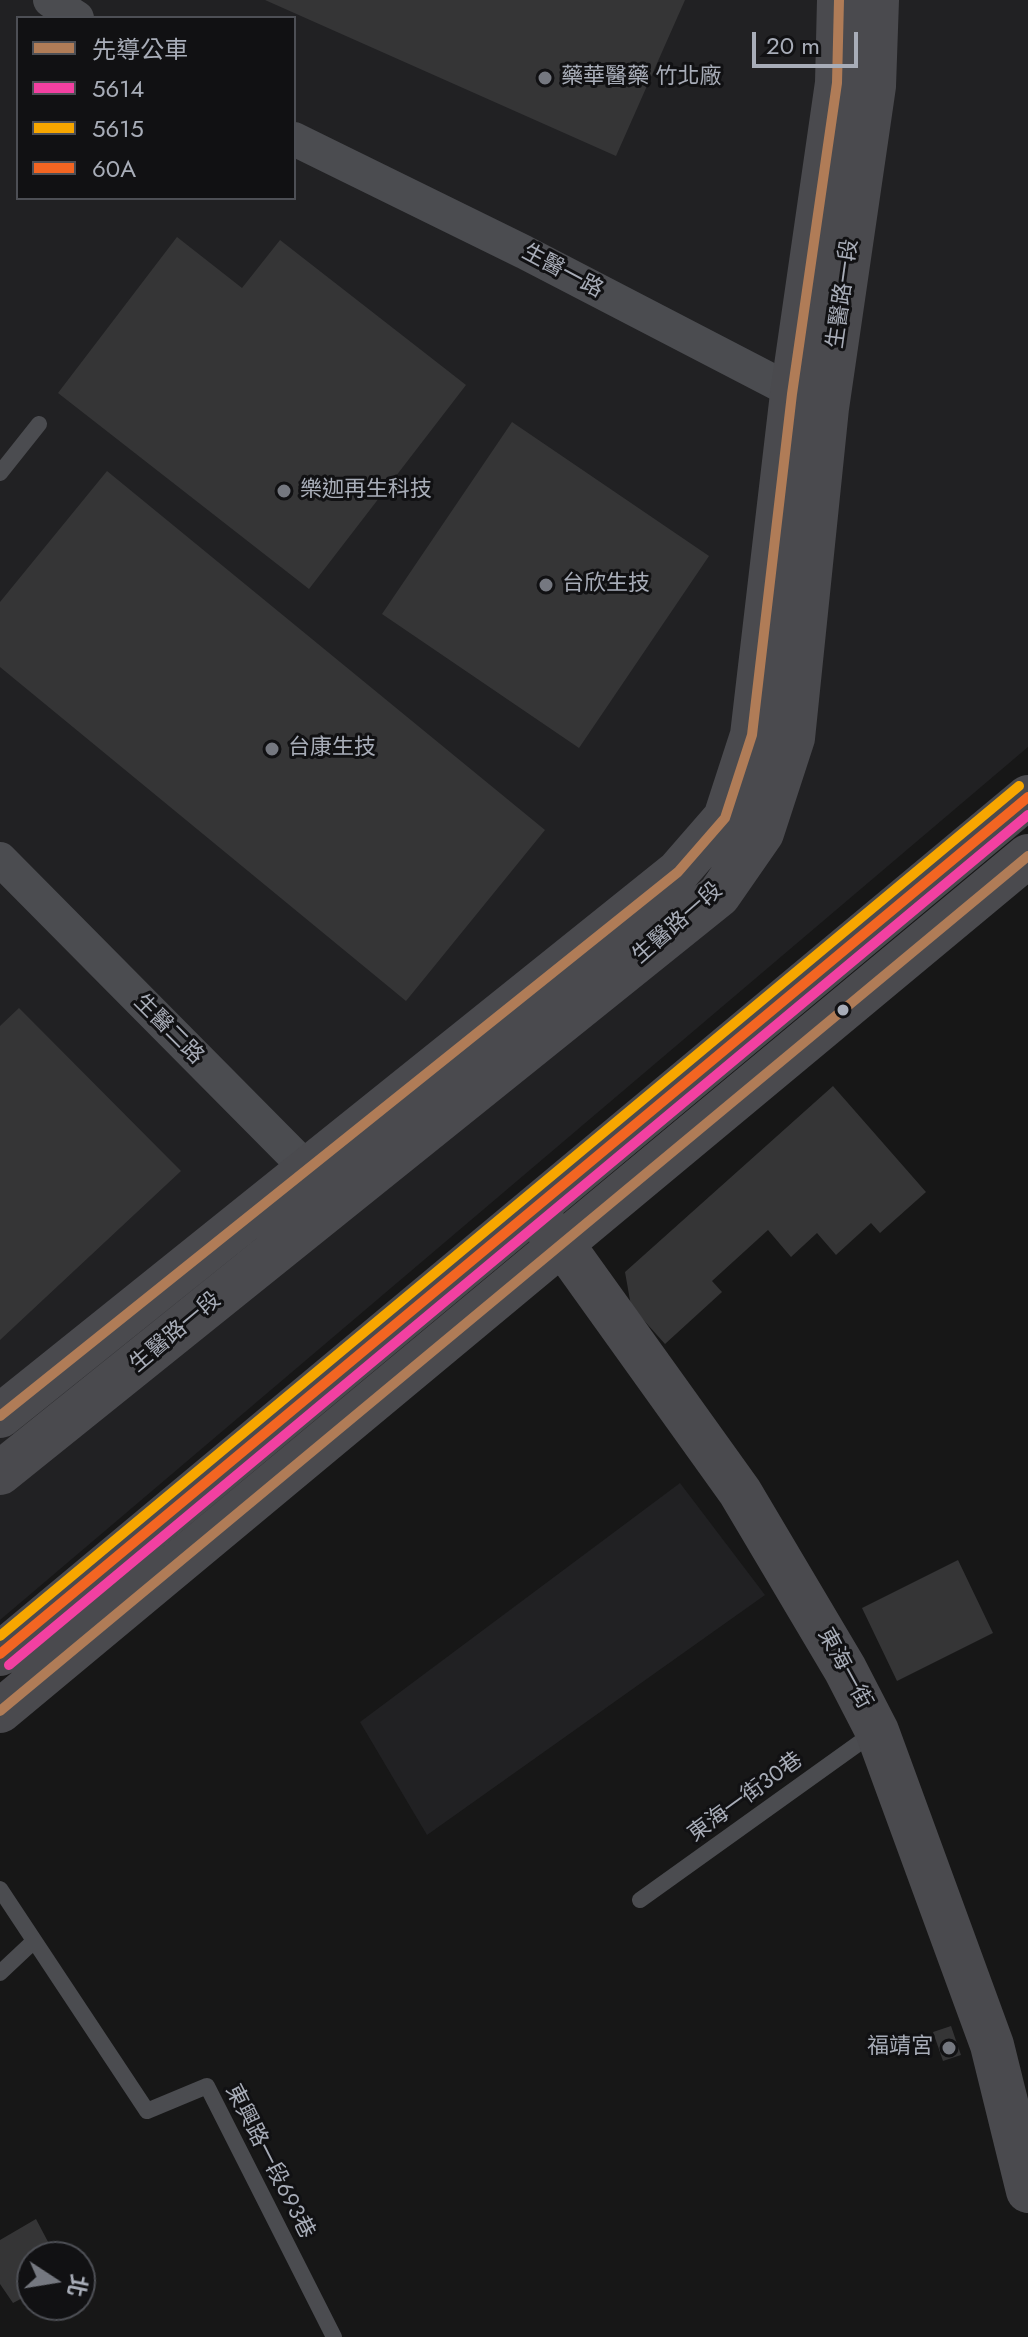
<!DOCTYPE html>
<html>
<head>
<meta charset="utf-8">
<style>
	body { margin:0 }
	#map { position:relative; width:1028px; height:2337px; overflow:hidden; background:#171717; font-family:Jost,"Noto Sans TC",sans-serif }
	canvas { display:block }
	.legend { position:absolute; left:16px; top:16px; width:280px; height:184px; box-sizing:border-box; background:#111113; border:2px solid #4d4f55; margin:0; padding:10px 14px; list-style:none; font-size:24px; color:#a8adb8 }
	.legend li { display:flex; align-items:center; gap:16px; height:40px }
	.legend b { width:40px; border:2px solid #4d4f55 }
	.north { position:absolute; left:16px; top:2241px; width:80px; height:80px; box-sizing:border-box; background:#111113; border:2px solid #4d4f55; border-radius:50%; rotate:102deg; font-size:22px; font-weight:700; line-height:32px; text-align:center; color:#a8adb8 }
	.north::after { content:''; display:block; margin:auto; width:28px; height:36px; background:#757880; clip-path:polygon(50% 0,100% 100%,50% 72%,0 100%) }
	.scale { position:absolute; left:752px; top:32px; width:106px; height:36px; box-sizing:border-box; border:4px solid #a8adb8; border-top:0; padding-left:10px; font-size:24px; line-height:28px; white-space:nowrap; color:#a8adb8; -webkit-text-stroke:6px #111113; paint-order:stroke }
</style>
</head>
<body>
<div id="map">
<canvas width="1028" height="2337"></canvas>
<ul class="legend">
<li><b style="height:10px;background:#b07c57"></b>先導公車</li>
<li><b style="height:10px;background:#f240a1"></b>5614</li>
<li><b style="height:10px;background:#f7a600"></b>5615</li>
<li><b style="height:10px;background:#f26522"></b>60A</li>
</ul>
<div class="north">北</div>
<div class="scale">20 m</div>
</div>
<script>
const context = document.querySelector('canvas').getContext('2d');
context.lineJoin = 'round';
function fill(path, color) {
  context.fillStyle = color;
  context.fill(path, 'evenodd');
}
function shape(rows) {
  const path = new Path2D();
  for (const r of rows) {
    path.moveTo(r[0], r[1]);
    for (let i = 2; i < r.length; i += 2) path.lineTo(r[i], r[i + 1]);
  }
  return path;
}
function stroke(path, color, width, dash) {
  context.strokeStyle = color;
  context.lineWidth = width;
  context.lineCap = dash ? 'butt' : 'round';
  context.setLineDash(dash || []);
  context.stroke(path);
}
function label(font, color, halo, rows, align = 'center') {
  context.font = font + ' Jost,"Noto Sans TC",sans-serif';
  context.lineWidth = 6;
  context.setLineDash([]);
  context.textBaseline = 'middle';
  context.strokeStyle = halo;
  context.fillStyle = color;
  for (const [text, x, y, turn = 0] of rows) {
    context.save();
    context.translate(x, y);
    context.rotate((+turn || 0) * Math.PI / 180);
    context.textAlign = isNaN(turn) ? turn : align;
    if (halo) context.strokeText(text, 0, 0);
    context.fillText(text, 0, 0);
    context.restore();
  }
}
const built = shape([
	[0,0,1028,0,1028,747,0,1620],
	[18,18,294,18,294,198,18,198],
	[680,1483,765,1595,427,1835,360,1722]
]);
const building = shape([
	[265,0,685,0,616,156],
	[177,237,242,288,280,240,466,385,309,589,58,393],
	[512,422,709,556,579,748,382,614],
	[107,471,545,830,406,1001,0,667,0,602],
	[19,1008,181,1171,0,1340,0,1026],
	[833,1086,926,1192,880,1233,871,1223,836,1255,817,1233,791,1257,768,1230,712,1281,722,1292,665,1344,631,1306,625,1272],
	[958,1560,993,1633,897,1681,862,1608],
	[951,2026,961,2055,943,2061,933,2032],
	[36,2219,56,2257,32,2257,32,2293,13,2303,0,2284,0,2240]
]);
const lane = shape([
	[0,473,39,424],
	[0,1889,147,2111,207,2086,334,2337],
	[640,1900,876,1731],
	[0,1973,34,1941]
]);
const street = shape([
	[50,0,77,18],
	[294,139,524,252,811,401],
	[0,859,323,1185]
]);
const secondary = shape([
	[544,1225,563,1245,740,1492,845,1669,877,1731,992,2045,1028,2191],
	[0,1416,678,872,725,818,752,735,792,394,837,83,839,0],
	[0,1473,719,895,762,833,793,738,827,408,874,86,877,0],
	[0,1654,1028,797],
	[0,1711,1028,856]
]);
const bus1 = shape([
	[0,1416,678,872,725,818,752,735,792,394,837,83,839,0],
	[0,1711,1028,856]
]);
const bus2 = shape([
	[9,1665,1028,815]
]);
const bus3 = shape([
	[0,1636,1019,786]
]);
const bus4 = shape([
	[0,1654,1028,797]
]);
const markers = [
	[545,78,8,"#757880"],
	[284,491,8,"#757880"],
	[546,585,8,"#757880"],
	[272,749,8,"#757880"],
	[843,1010,7,"#a8adb8"],
	[949,2048,8,"#757880"]
];
const poiNames = [
	["藥華醫藥 竹北廠",561,78],
	["樂迦再生科技",300,491],
	["台欣生技",562,585],
	["台康生技",288,749],
	["福靖宮",933,2048,"right"]
];
const streetNames = [
	["生醫一路",562,272,28],
	["生醫路一段",844,294,-82],
	["生醫路一段",678,924,-41],
	["生醫二路",168,1030,45],
	["生醫路一段",176,1333,-40],
	["東海一街",844,1669,61],
	["東海一街30巷",746,1798,-36],
	["東興路一段693巷",269,2162,63]
];
fill(built, '#212123');
fill(building, '#353536');
stroke(lane, '#4b4c50', 16);
stroke(street, '#4b4c50', 34);
stroke(secondary, '#4a4a4e', 44);
stroke(bus1, '#b07c57', 10);
stroke(bus2, '#f240a1', 10);
stroke(bus3, '#f7a600', 10);
stroke(bus4, '#f26522', 10);
for (const [x, y, r, color] of markers) {
  const dot = new Path2D();
  dot.arc(x, y, r, 0, 2 * Math.PI);
  context.fillStyle = color;
  context.fill(dot);
  stroke(dot, '#111113', 3);
}
label('22px', '#a8adb8', '#111113', poiNames, 'left');
label('22px', '#a8adb8', '#111113', streetNames);
</script>
</body>
</html>
